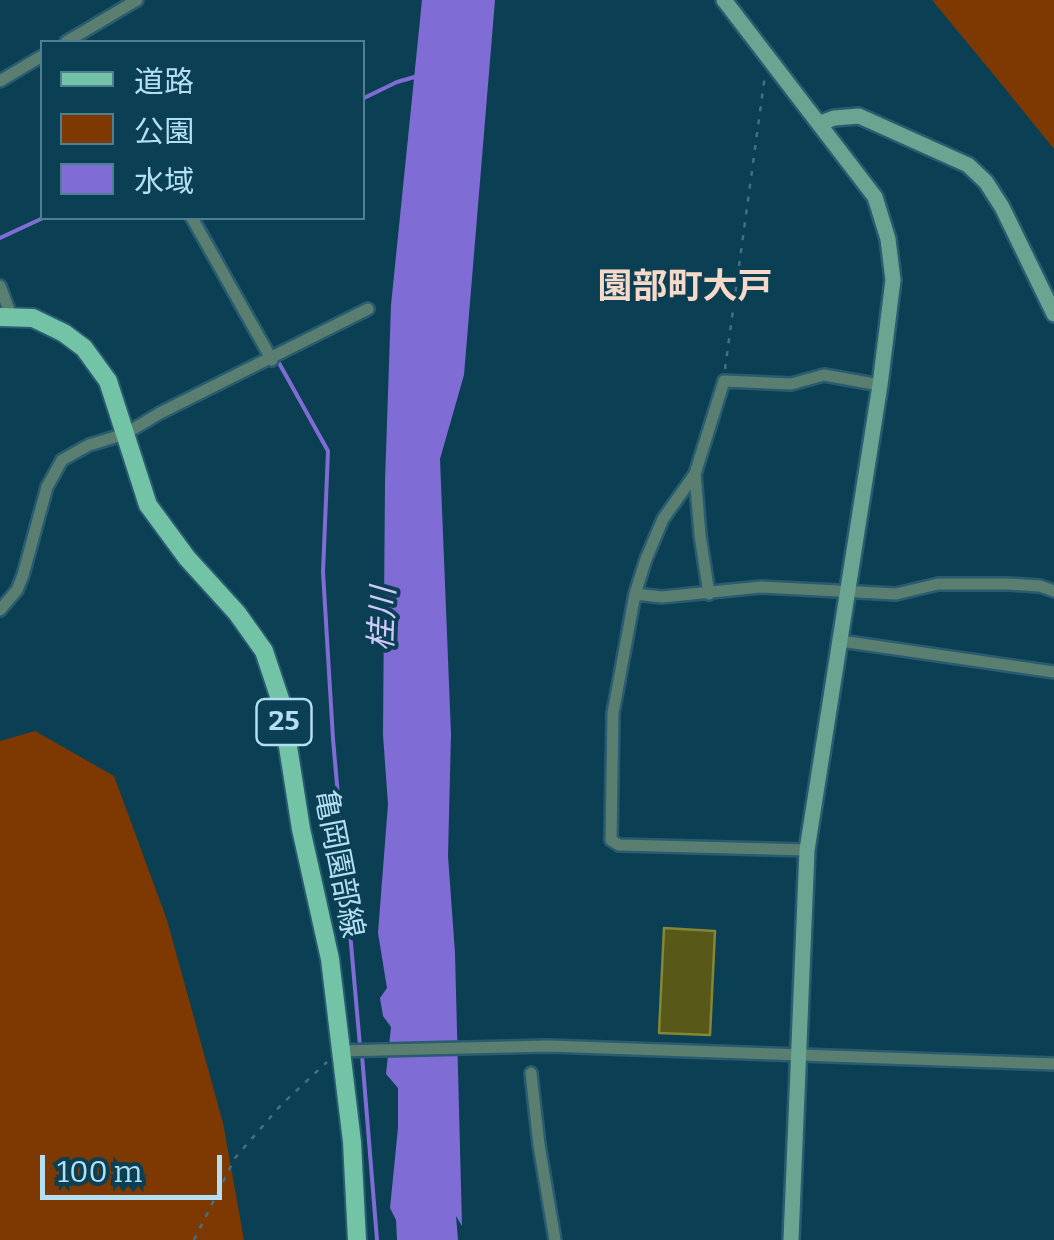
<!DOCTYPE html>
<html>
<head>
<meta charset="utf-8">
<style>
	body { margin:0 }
	#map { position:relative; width:1054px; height:1240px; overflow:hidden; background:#0b3f53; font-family:Bitter,"Noto Sans JP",serif }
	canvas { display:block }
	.legend { position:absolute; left:40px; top:40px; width:325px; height:180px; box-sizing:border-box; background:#0b3f53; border:2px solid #4f7f93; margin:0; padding:12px 18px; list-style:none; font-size:30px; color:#b4def2 }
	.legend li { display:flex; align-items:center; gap:20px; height:50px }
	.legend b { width:50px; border:2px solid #4f7f93 }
	.scale { position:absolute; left:40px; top:1155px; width:182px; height:45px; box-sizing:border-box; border:5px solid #b4def2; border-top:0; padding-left:12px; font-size:30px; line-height:35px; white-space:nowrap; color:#b4def2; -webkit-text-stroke:8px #0b3f53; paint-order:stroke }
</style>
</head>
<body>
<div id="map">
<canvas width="1054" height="1240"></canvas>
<ul class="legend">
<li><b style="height:12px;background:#73c3a7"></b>道路</li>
<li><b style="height:28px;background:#7e3903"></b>公園</li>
<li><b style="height:28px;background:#806cd5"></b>水域</li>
</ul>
<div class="scale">100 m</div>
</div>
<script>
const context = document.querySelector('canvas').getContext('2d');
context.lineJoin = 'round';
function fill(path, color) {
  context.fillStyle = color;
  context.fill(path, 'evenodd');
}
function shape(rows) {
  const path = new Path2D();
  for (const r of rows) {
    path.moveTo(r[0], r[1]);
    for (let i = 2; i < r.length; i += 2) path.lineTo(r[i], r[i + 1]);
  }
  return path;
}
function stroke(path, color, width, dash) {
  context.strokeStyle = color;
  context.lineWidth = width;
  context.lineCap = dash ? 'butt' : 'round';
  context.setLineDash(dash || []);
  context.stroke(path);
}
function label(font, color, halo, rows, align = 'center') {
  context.font = font + ' Bitter,"Noto Sans JP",serif';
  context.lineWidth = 8;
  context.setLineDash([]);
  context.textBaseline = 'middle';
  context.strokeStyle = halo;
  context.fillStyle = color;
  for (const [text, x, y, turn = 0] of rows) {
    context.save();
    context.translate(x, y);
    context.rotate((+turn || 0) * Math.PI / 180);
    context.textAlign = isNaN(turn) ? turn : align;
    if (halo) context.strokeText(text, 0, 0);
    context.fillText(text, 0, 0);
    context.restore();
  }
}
const green = shape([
	[932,0,1054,0,1054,149,1003,86],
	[35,731,114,776,167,920,223,1123,244,1240,0,1240,0,741]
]);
const water = shape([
	[422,0,495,0,464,375,440,459,451,734,448,856,455,953,462,1226,456,1216,458,1240,397,1240,396,1220,390,1208,398,1128,398,1088,386,1074,391,1027,383,1016,380,998,387,988,378,933,388,804,383,735,385,481,391,305]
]);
const stream = shape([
	[362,99,397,82,418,76],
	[199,218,224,263],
	[0,238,43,218],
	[279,363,328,451,323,572,333,739,360,1046],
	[362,1055,377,1240]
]);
const building = shape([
	[664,928,715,931,710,1035,659,1033,664,928]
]);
const path = shape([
	[725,369,765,75],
	[194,1240,235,1158,281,1105,327,1062]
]);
const street = shape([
	[66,42,137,0],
	[0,81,42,56],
	[192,218,272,360],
	[0,286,11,315],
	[695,474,700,535,709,594],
	[635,594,662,597,761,587,896,594,938,584,1008,584,1040,586,1054,591],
	[0,610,17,590,23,575,47,487,62,460,89,445,125,434,160,413,368,309],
	[841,641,1054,672],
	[807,850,619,845,611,840,613,713,635,594,646,559,663,519,695,474,724,381,791,384,824,375,880,385],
	[339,1051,549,1046,1054,1064],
	[531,1073,539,1145,555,1240]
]);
const secondary = shape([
	[724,0,875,197,888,239,893,280,880,385,807,850,791,1240],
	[821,123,834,118,859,116,968,165,986,182,1002,207,1054,314]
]);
const primary = shape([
	[0,317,33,318,64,333,84,348,108,381,148,505,187,558,237,613,264,651,281,702,301,829,330,959,352,1142,357,1240]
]);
const shields = [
	[284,722,55]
];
const shieldNames = [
	["25",284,722]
];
const streetNames = [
	["亀岡園部線",338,864,79]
];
const waterNames = [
	["桂川",384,619,-88]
];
const quarterNames = [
	["園部町大戸",685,288]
];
fill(green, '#7e3903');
fill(water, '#806cd5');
stroke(stream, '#806cd5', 4);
fill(building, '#585819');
stroke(building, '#868735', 2.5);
stroke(street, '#295c70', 16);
stroke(secondary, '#295c70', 20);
stroke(primary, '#295c70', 22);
stroke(path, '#407185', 2.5, [5, 8]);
stroke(street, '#5a7f71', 11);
stroke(secondary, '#69a590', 15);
stroke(primary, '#73c3a7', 18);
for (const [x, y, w] of shields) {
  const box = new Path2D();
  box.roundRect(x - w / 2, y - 23, w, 46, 8);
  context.fillStyle = '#0b3f53';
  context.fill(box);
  stroke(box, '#b4def2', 2.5);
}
label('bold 28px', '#b4def2', null, shieldNames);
label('30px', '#b4def2', '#0b3f53', streetNames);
label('italic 32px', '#cec8fd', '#0b3f53', waterNames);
label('bold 35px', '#f7d9c9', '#0b3f53', quarterNames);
</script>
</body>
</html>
